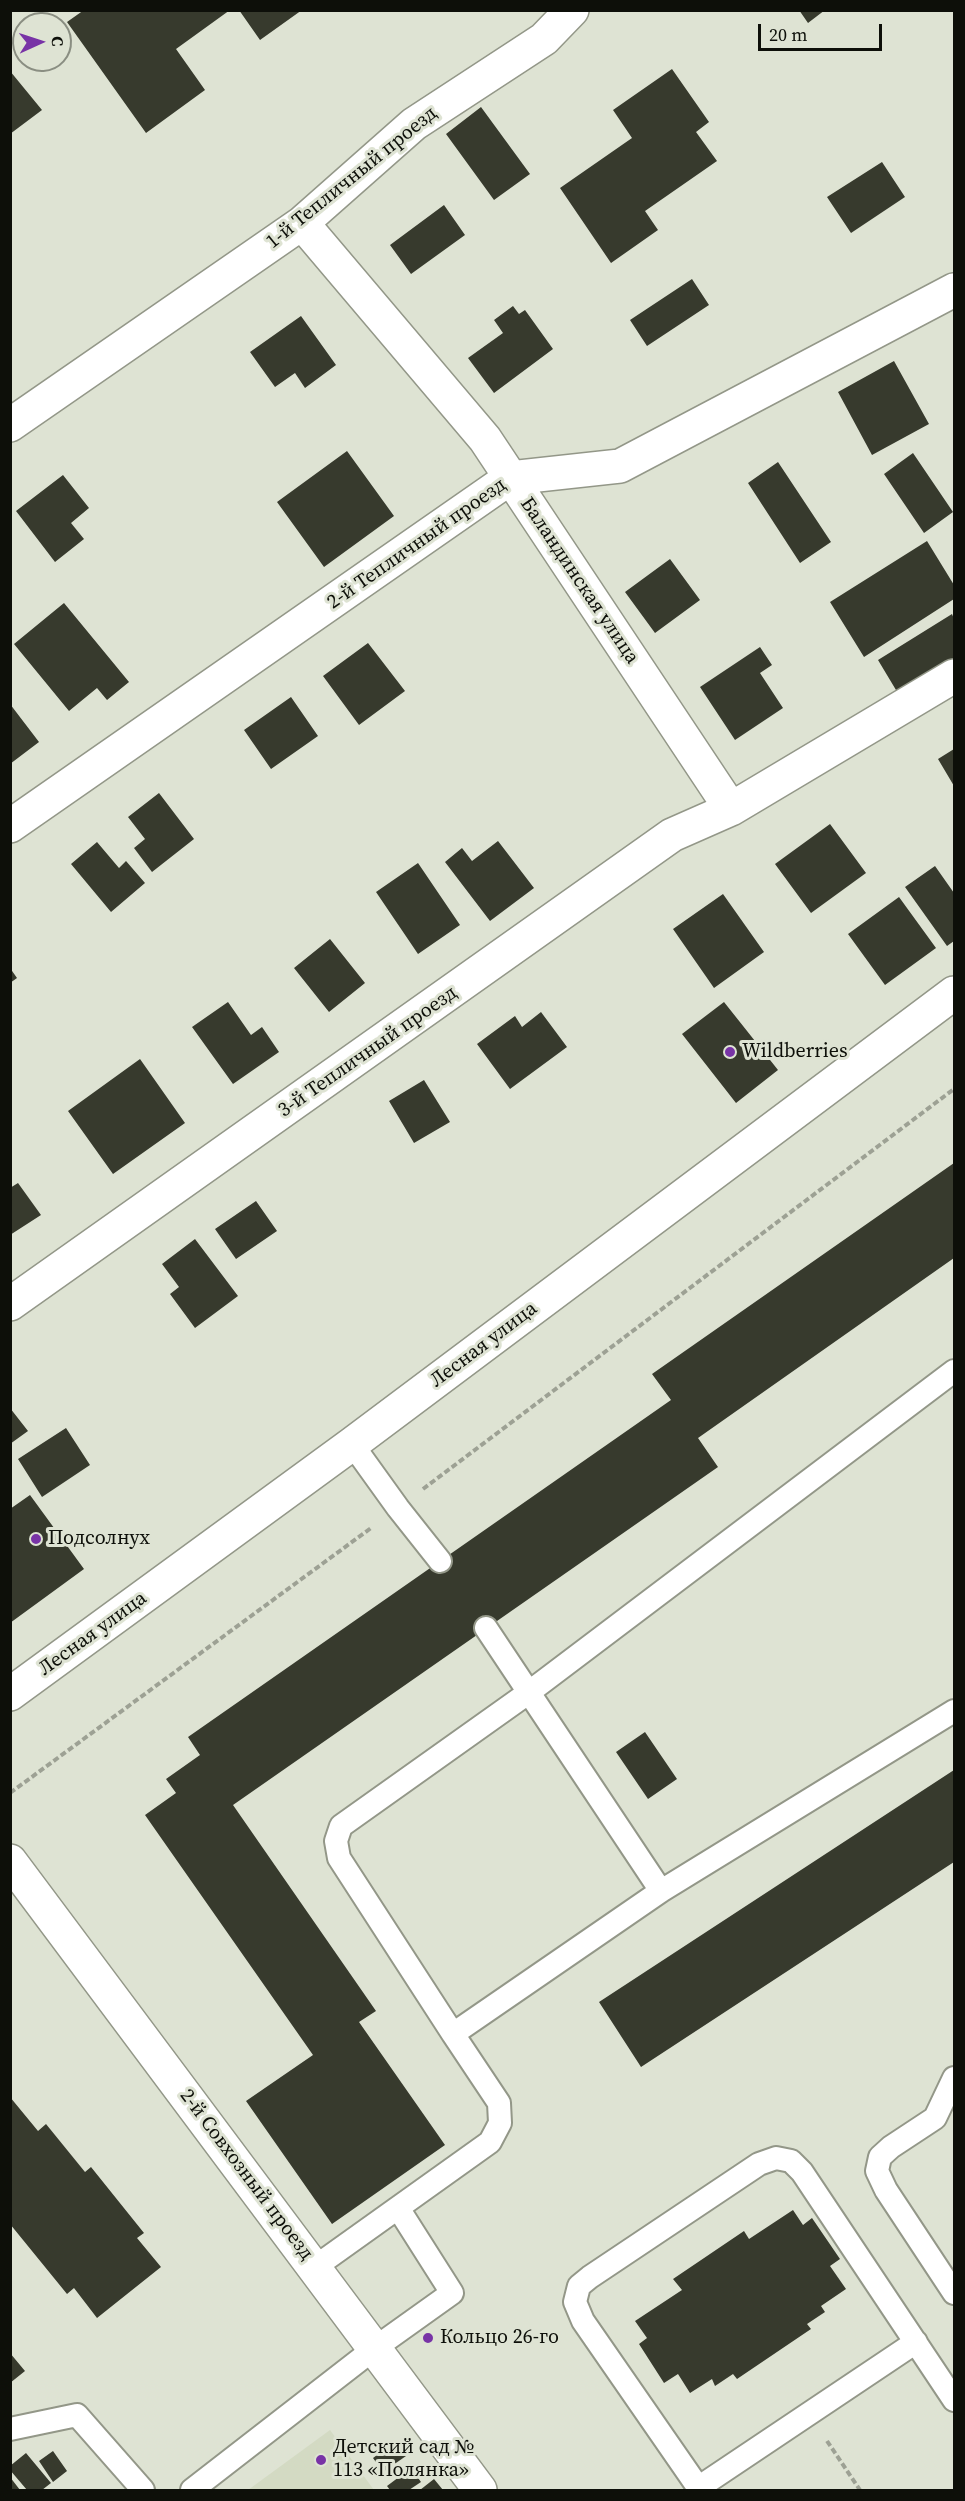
<!DOCTYPE html>
<html>
<head>
<meta charset="utf-8">
<style>
	body { margin:0 }
	#map { position:relative; width:965px; height:2501px; overflow:hidden; background:#dee3d3; font-family:"Source Serif 4",serif }
	canvas { display:block }
	.frame { position:absolute; inset:0; border:12px solid #0d0f09; pointer-events:none }
	.north { position:absolute; left:12px; top:12px; width:60px; height:60px; box-sizing:border-box; background:#dee3d3; border:2px solid #8a8e82; border-radius:50%; rotate:87deg; font-size:16px; font-weight:700; line-height:24px; text-align:center; color:#0d0f09 }
	.north::after { content:''; display:block; margin:auto; width:21px; height:27px; background:#7833a6; clip-path:polygon(50% 0,100% 100%,50% 72%,0 100%) }
	.scale { position:absolute; left:758px; top:24px; width:124px; height:27px; box-sizing:border-box; border:3px solid #0d0f09; border-top:0; padding-left:8px; font-size:18px; line-height:21px; white-space:nowrap; color:#0d0f09; -webkit-text-stroke:4px #dee3d3; paint-order:stroke }
</style>
</head>
<body>
<div id="map">
<canvas width="965" height="2501"></canvas>
<div class="frame"></div>
<div class="north">С</div>
<div class="scale">20 m</div>
</div>
<script>
const context = document.querySelector('canvas').getContext('2d');
context.lineJoin = 'round';
function fill(path, color) {
  context.fillStyle = color;
  context.fill(path, 'evenodd');
}
function shape(rows) {
  const path = new Path2D();
  for (const r of rows) {
    path.moveTo(r[0], r[1]);
    for (let i = 2; i < r.length; i += 2) path.lineTo(r[i], r[i + 1]);
  }
  return path;
}
function stroke(path, color, width, dash) {
  context.strokeStyle = color;
  context.lineWidth = width;
  context.lineCap = dash ? 'butt' : 'round';
  context.setLineDash(dash || []);
  context.stroke(path);
}
function label(font, color, halo, rows, align = 'center') {
  context.font = font + ' "Source Serif 4",serif';
  context.lineWidth = 6;
  context.setLineDash([]);
  context.textBaseline = 'middle';
  context.strokeStyle = halo;
  context.fillStyle = color;
  for (const [text, x, y, turn = 0] of rows) {
    context.save();
    context.translate(x, y);
    context.rotate((+turn || 0) * Math.PI / 180);
    context.textAlign = isNaN(turn) ? turn : align;
    if (halo) context.strokeText(text, 0, 0);
    context.fillText(text, 0, 0);
    context.restore();
  }
}
const built = shape([
	[330,2430,374,2490,248,2490]
]);
const building = shape([
	[84,10,230,10,176,49,205,90,146,133,67,22],
	[239,10,302,10,260,40],
	[799,10,825,10,808,23],
	[672,69,709,122,696,132,717,161,645,211,658,230,611,263,560,188,632,138,613,110],
	[10,71,42,110,10,134],
	[481,107,530,174,494,200,446,134],
	[882,162,905,197,851,233,827,197],
	[444,205,465,235,411,274,390,245],
	[692,279,709,305,647,346,630,320],
	[513,306,519,314,525,310,553,349,494,393,468,358,503,333,494,320],
	[301,316,336,365,305,388,295,373,275,387,250,352],
	[894,361,929,424,872,455,838,392],
	[347,451,394,516,324,567,277,502],
	[913,453,953,512,924,533,884,474],
	[778,462,831,542,800,563,748,483],
	[63,475,89,508,71,523,84,539,55,562,16,511],
	[927,541,954,585,954,599,864,657,830,602],
	[670,559,700,600,655,633,625,592],
	[64,603,129,682,107,700,97,688,69,711,14,644],
	[952,614,954,619,954,668,902,700,878,660],
	[368,643,405,691,359,725,323,676],
	[760,647,772,665,760,673,783,708,735,740,700,687],
	[291,697,318,736,271,769,244,730],
	[10,704,39,742,10,764],
	[954,749,954,786,938,759],
	[159,793,194,839,152,872,134,848,145,839,128,817],
	[830,824,866,873,811,913,775,864],
	[498,841,534,888,490,921,445,862,462,848,472,861],
	[97,842,119,868,126,861,145,883,111,912,71,864],
	[418,863,460,925,418,954,376,892],
	[935,866,954,893,954,941,947,946,905,887],
	[723,894,764,952,714,988,673,929],
	[899,897,936,948,885,985,848,934],
	[330,939,365,983,329,1012,294,968],
	[10,968,17,978,10,983],
	[228,1002,251,1035,262,1027,279,1052,233,1084,192,1027],
	[724,1002,778,1070,736,1103,682,1034],
	[541,1012,567,1047,510,1089,477,1044,515,1016,522,1027],
	[140,1059,185,1123,113,1174,68,1111],
	[424,1080,450,1122,414,1143,389,1101],
	[954,1163,954,1258,698,1438,718,1467,233,1805,376,2011,359,2022,445,2145,332,2224,246,2101,313,2055,145,1815,176,1793,166,1779,200,1755,188,1737,671,1400,652,1374],
	[18,1183,41,1215,10,1235,10,1188],
	[256,1201,277,1231,236,1259,215,1229],
	[195,1239,238,1296,195,1328,170,1294,179,1287,162,1264],
	[10,1408,28,1431,10,1444],
	[66,1428,90,1465,42,1497,18,1459],
	[30,1495,84,1569,10,1623,10,1509],
	[645,1732,677,1779,648,1799,616,1752],
	[954,1770,954,1862,641,2067,599,2002],
	[10,2097,38,2131,46,2124,85,2172,91,2167,144,2233,137,2238,161,2267,97,2318,74,2288,67,2294,10,2224],
	[793,2210,803,2225,812,2218,840,2259,830,2266,846,2289,821,2306,825,2312,807,2324,811,2329,737,2379,733,2374,715,2386,712,2379,690,2393,678,2374,664,2383,639,2344,647,2338,635,2321,682,2290,673,2279,744,2231,749,2239],
	[10,2353,25,2371,10,2383],
	[396,2441,406,2456,383,2472,373,2458],
	[53,2451,67,2471,53,2482,39,2461],
	[26,2453,51,2483,42,2490,27,2490,10,2470,10,2466],
	[411,2468,421,2482,409,2490,390,2490,387,2486],
	[10,2477,20,2490,10,2490],
	[434,2479,443,2490,420,2490]
]);
const path = shape([
	[423,1489,954,1089],
	[10,1793,371,1528],
	[827,2441,860,2490]
]);
const lane = shape([
	[352,1444,398,1508,440,1561],
	[486,1628,661,1891],
	[453,2034,339,1858,336,1841,341,1826,528,1693,954,1371],
	[954,2078,935,2118,891,2147,880,2157,877,2171,886,2190,954,2293],
	[315,2267,490,2142,500,2123,499,2103,453,2034,661,1891,954,1711],
	[10,2429,77,2415,143,2490],
	[698,2488,916,2342],
	[192,2490,375,2348,452,2293,398,2208],
	[700,2490,583,2321,575,2302,579,2286,590,2277,759,2164,776,2158,791,2161,802,2172,954,2400]
]);
const street = shape([
	[302,223,485,439,731,809],
	[10,425,302,223,414,124,544,39,572,10],
	[10,826,510,478,620,466,954,290],
	[10,1304,672,835,731,809,954,676],
	[10,1861,480,2490]
]);
const secondary = shape([
	[10,1694,352,1444,954,993]
]);
const markers = [
	[730,1052,6,"#7833a6"],
	[36,1539,6,"#7833a6"],
	[428,2338,6,"#7833a6"],
	[321,2460,6,"#7833a6"]
];
const streetNames = [
	["1-й Тепличный проезд",352,178,-39],
	["2-й Тепличный проезд",417,544,-35],
	["Баландинская улица",579,581,56],
	["3-й Тепличный проезд",368,1052,-35],
	["Лесная улица",484,1345,-37],
	["Лесная улица",93,1634,-36],
	["2-й Совхозный проезд",246,2175,53]
];
const poiNames = [
	["Wildberries",742,1052],
	["Подсолнух",48,1539],
	["Кольцо 26-го",440,2338],
	["Детский сад №",333,2448],
	["113 «Полянка»",333,2471]
];
fill(built, '#d3dac3');
fill(building, '#373a2d');
stroke(lane, '#939788', 26);
stroke(street, '#939788', 36);
stroke(secondary, '#939788', 36);
stroke(path, '#9da194', 4, [6, 3]);
stroke(lane, '#fff', 22);
stroke(street, '#fff', 33);
stroke(secondary, '#fff', 33);
for (const [x, y, r, color] of markers) {
  const dot = new Path2D();
  dot.arc(x, y, r, 0, 2 * Math.PI);
  context.fillStyle = color;
  context.fill(dot);
  stroke(dot, '#dee3d3', 2);
}
label('20px', '#0d0f09', '#dee3d3', streetNames);
label('20px', '#0d0f09', '#dee3d3', poiNames, 'left');
</script>
</body>
</html>
